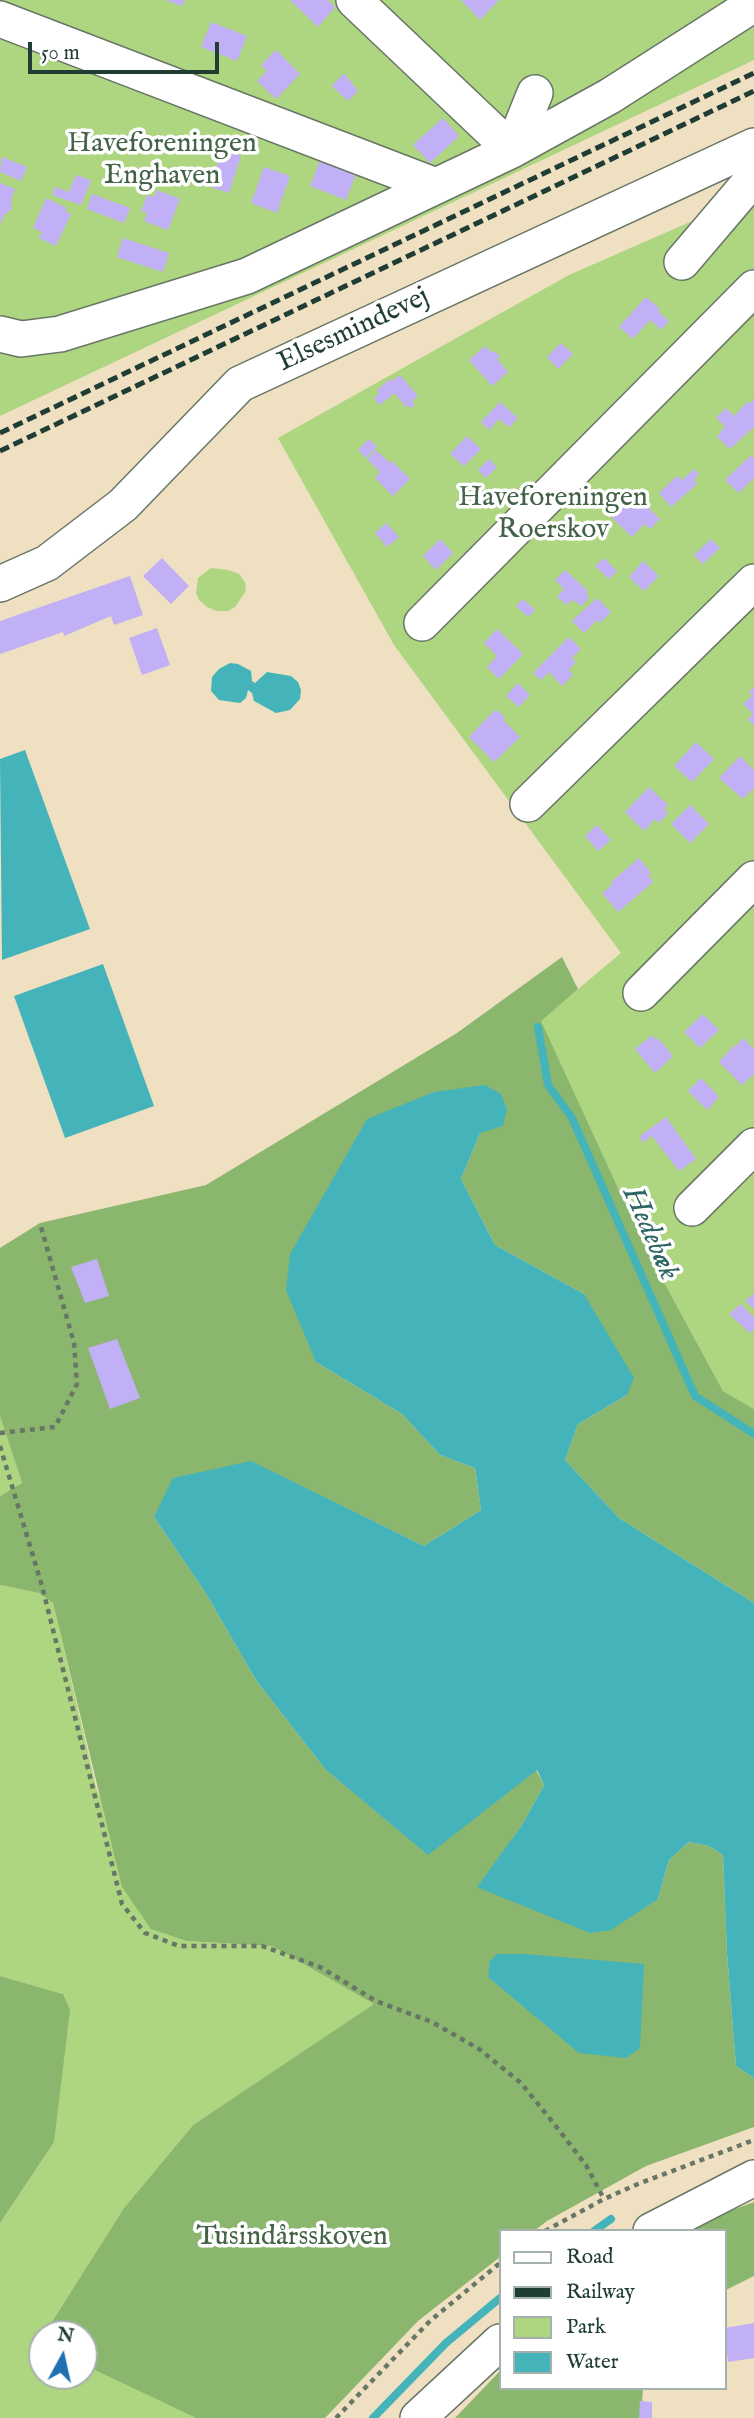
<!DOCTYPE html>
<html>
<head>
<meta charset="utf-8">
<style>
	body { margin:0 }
	#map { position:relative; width:754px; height:2418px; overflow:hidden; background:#efe0c2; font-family:"IM FELL English",serif }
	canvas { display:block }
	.legend { position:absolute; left:499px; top:2229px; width:228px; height:161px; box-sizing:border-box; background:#fff; border:2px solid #a5b1ae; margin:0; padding:9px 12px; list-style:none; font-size:21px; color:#1f3d34 }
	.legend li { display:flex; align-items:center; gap:14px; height:35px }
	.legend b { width:35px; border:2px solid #a5b1ae }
	.north { position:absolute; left:28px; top:2320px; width:70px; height:70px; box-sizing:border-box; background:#fff; border:2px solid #a5b1ae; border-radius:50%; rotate:8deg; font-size:19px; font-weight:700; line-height:28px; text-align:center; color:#1f3d34 }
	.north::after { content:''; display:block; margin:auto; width:24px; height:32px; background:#1f6fb2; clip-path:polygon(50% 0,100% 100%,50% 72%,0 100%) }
	.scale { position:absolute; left:28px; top:42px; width:191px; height:32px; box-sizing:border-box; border:4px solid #1f3d34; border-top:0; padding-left:9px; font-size:21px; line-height:24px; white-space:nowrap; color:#1f3d34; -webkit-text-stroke:5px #fff; paint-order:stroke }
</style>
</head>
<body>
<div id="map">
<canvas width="754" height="2418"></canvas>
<ul class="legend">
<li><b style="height:9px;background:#fff"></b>Road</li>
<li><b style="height:9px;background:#1f3d34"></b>Railway</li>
<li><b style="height:19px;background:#aed580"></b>Park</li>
<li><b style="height:19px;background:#44b4ba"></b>Water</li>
</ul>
<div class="north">N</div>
<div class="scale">50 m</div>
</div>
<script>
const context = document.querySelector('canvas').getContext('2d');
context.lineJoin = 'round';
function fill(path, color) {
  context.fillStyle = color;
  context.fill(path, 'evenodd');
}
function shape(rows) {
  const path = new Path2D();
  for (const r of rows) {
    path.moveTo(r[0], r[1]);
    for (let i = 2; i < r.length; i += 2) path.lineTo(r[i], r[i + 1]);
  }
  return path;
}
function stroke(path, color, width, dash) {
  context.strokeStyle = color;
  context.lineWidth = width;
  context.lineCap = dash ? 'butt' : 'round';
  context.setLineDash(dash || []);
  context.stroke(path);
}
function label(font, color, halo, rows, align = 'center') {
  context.font = font + ' "IM FELL English",serif';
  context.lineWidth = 7;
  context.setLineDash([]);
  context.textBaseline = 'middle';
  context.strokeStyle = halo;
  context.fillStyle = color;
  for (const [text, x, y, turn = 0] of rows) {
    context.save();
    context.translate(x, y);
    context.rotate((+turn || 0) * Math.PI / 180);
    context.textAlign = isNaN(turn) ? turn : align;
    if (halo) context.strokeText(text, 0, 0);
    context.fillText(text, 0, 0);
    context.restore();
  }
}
const green = shape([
	[0,0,754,0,754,60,0,416],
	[754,194,754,1409,723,1391,646,1249,540,1021,621,953,394,645,278,438,569,275],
	[211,568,228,570,239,574,245,582,246,591,235,607,228,611,217,611,207,607,199,600,196,593,198,578],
	[0,1416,22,1483,0,1496],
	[0,1585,39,1593,53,1603,97,1791,187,1941,272,1946,375,2004,193,2125,124,2208,38,2343,42,2345,42,2376,84,2376,84,2365,196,2418,0,2418,0,2223,54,2142,63,1994,0,1976]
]);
const forest = shape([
	[562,957,578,989,541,1021,646,1249,723,1391,754,1409,754,1603,619,1518,565,1460,578,1424,627,1395,584,1294,495,1245,461,1179,480,1133,501,1095,316,1362,402,1414,440,1455,475,1468,481,1510,424,1546,251,1462,154,1517,205,1592,256,1680,325,1769,428,1854,536,1770,544,1785,522,1825,478,1887,658,1899,669,1860,689,1842,709,1846,723,1855,727,1953,736,2066,754,2078,754,2127,646,2166,547,2221,534,2231,500,2231,500,2257,418,2321,325,2418,196,2418,84,2365,84,2334,44,2334,124,2208,193,2125,374,2004,272,1946,187,1941,151,1929,122,1887,53,1603,39,1593,0,1585,0,1496,22,1483,0,1416,0,1248,40,1223,206,1185,457,1033],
	[0,1976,63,1994,70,2010,54,2142,0,2223],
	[754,2202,754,2276,724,2291,724,2231,692,2231,716,2216],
	[500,2371,500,2388,643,2388,641,2418,455,2418]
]);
const water = shape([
	[230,663,238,664,251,671,252,681,255,683,267,672,291,676,298,682,301,690,300,699,290,710,276,713,254,701,252,693,248,690,246,698,240,703,219,700,211,691,212,677,219,669],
	[25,750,90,929,2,960,0,759],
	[103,964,154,1106,65,1138,14,996],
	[485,1085,501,1094,507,1109,503,1126,480,1133,461,1179,495,1245,584,1294,634,1378,627,1395,578,1424,565,1460,619,1518,754,1603,754,2078,736,2066,727,1953,723,1855,709,1846,689,1842,669,1860,658,1899,611,1930,590,1933,477,1887,522,1825,544,1785,537,1770,428,1855,325,1769,256,1680,205,1592,154,1517,173,1478,251,1461,424,1546,481,1510,475,1468,440,1455,402,1414,316,1362,286,1290,290,1254,367,1119,434,1092],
	[497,1954,524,1954,644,1964,640,2048,626,2058,579,2053,488,1977,490,1961]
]);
const stream = shape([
	[538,1027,548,1085,572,1118,695,1396,754,1434],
	[594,2231,611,2219],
	[373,2418,446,2343,500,2298]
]);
const building = shape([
	[165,0,185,0,182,6],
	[290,0,328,0,335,7,318,27],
	[461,0,499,0,480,20],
	[211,22,247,36,237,61,201,47],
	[276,50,300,74,276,99,257,81,267,71,261,65],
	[344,73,358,91,348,101,332,86],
	[443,118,459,136,430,163,413,145],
	[222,150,241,156,229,193,210,187],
	[2,157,27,167,21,181,0,172],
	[320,160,356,174,346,200,310,186],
	[264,167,290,176,277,213,251,203],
	[76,175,91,180,81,205,52,195,55,187,69,192],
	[0,183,15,189,11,200,12,209,4,215,0,225],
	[157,190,180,199,168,230,144,221,147,213,141,211,147,195,154,197],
	[92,194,130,208,124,223,87,209],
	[46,198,67,208,65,211,71,214,56,246,39,238,42,232,33,228],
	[123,238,169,253,163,272,117,257],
	[646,297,660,309,658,311,669,321,661,330,650,320,633,339,619,327],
	[561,343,573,354,558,369,547,357],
	[485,346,492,353,495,351,500,357,497,359,508,372,492,386,469,360],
	[400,375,418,396,412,401,415,405,411,408,408,406,406,407,394,393,380,405,374,398,379,393,377,390,390,379,392,381],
	[754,399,754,427,730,449,717,437,725,426,716,418,726,408,734,416,747,402,749,404],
	[500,402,518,418,509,427,499,419,489,430,481,422],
	[467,436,481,449,464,466,450,454],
	[369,439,377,447,366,458,358,450],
	[376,450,390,463,392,461,410,479,393,496,375,478,380,472,367,459],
	[751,455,754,459,754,478,739,493,725,480],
	[489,459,497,467,486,478,478,470],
	[694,469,699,474,694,480,697,484,671,507,659,493,677,476,682,480],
	[629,489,660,519,650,529,644,524,632,537,607,513],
	[386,523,399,537,387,547,375,533],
	[440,539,453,553,436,570,423,556],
	[711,539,720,548,703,564,694,555],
	[162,558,189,586,171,604,143,576],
	[604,558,617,571,609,579,595,566],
	[643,561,659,576,644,591,629,577],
	[565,570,588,591,586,594,589,597,582,606,572,600,567,605,557,597,564,589,555,580],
	[130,576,143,615,114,625,111,616,64,636,63,632,0,654,0,621],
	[597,598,611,612,600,623,597,620,584,633,572,621],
	[523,599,535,610,528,617,516,606],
	[157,628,170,665,142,675,129,638],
	[497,629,523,654,499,679,487,667,497,656,484,643],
	[569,637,581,649,572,658,576,662,569,670,573,675,562,686,549,672,541,680,533,673],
	[518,683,530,695,519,707,506,696],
	[754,687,754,726,748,719,753,714,743,704,752,696,749,692],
	[494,711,498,711,505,717,503,720,520,737,494,762,469,737],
	[696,742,714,759,692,782,674,766],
	[740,756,754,770,754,788,743,799,719,778],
	[649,787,668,805,664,809,668,813,659,823,655,819,644,831,625,812],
	[690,805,709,824,690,843,671,824],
	[597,825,611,840,598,851,585,836],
	[639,858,651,873,648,875,653,882,618,912,602,893,612,885,611,882],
	[703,1014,719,1030,700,1048,684,1032],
	[652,1035,656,1040,658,1038,673,1056,655,1073,635,1049],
	[743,1038,754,1049,754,1074,742,1085,719,1062,734,1045,735,1047],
	[701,1078,719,1097,707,1110,688,1091],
	[666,1117,696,1159,679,1171,652,1136,643,1142,639,1137],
	[97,1259,109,1296,85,1303,71,1267],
	[754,1293,754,1309,745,1301],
	[741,1304,754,1318,754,1329,750,1333,729,1314],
	[117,1339,140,1398,110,1409,88,1348],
	[754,2323,754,2358,728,2362,724,2328],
	[640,2401,652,2402,652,2418,639,2418]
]);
const path = shape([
	[0,1433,55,1427,77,1384,74,1343,41,1227],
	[0,1446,42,1586,122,1904,145,1933,179,1946,262,1946,320,1967,376,2001,432,2022,479,2049,521,2083,551,2120,586,2165,604,2199],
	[545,2231,604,2199,638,2184,754,2140],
	[336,2418,430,2321,500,2263]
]);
const minor = shape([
	[354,0,512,150,535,93],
	[0,19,436,186],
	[682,262,750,182],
	[0,334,21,339,60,334,247,276,512,150,610,96,754,4],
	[0,584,47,563,123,505,240,384,754,146],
	[422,623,754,288],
	[528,804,754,582],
	[641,993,754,879],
	[692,1208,754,1146],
	[651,2231,754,2178],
	[418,2418,500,2342]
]);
const rail = shape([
	[0,433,754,73],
	[0,451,754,91]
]);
const parkNames = [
	["Haveforeningen",162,145],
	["Enghaven",162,177],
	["Haveforeningen",553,499],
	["Roerskov",553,531],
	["Tusindårsskoven",292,2238]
];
const streetNames = [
	["Elsesmindevej",354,331,-25]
];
const waterNames = [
	["Hedebæk",649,1234,66]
];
fill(green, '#aed580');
fill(forest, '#8ab66e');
fill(water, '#44b4ba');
stroke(stream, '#44b4ba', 8);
fill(building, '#c2b0f7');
stroke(minor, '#687666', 38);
stroke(path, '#687666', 4.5, [5, 5]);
stroke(minor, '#fff', 35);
stroke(rail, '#1f3d34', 5, [10, 5]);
label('28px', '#436347', '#fff', parkNames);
label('28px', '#1f3d34', '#fff', streetNames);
label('italic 30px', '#2c6763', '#fff', waterNames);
</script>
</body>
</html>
